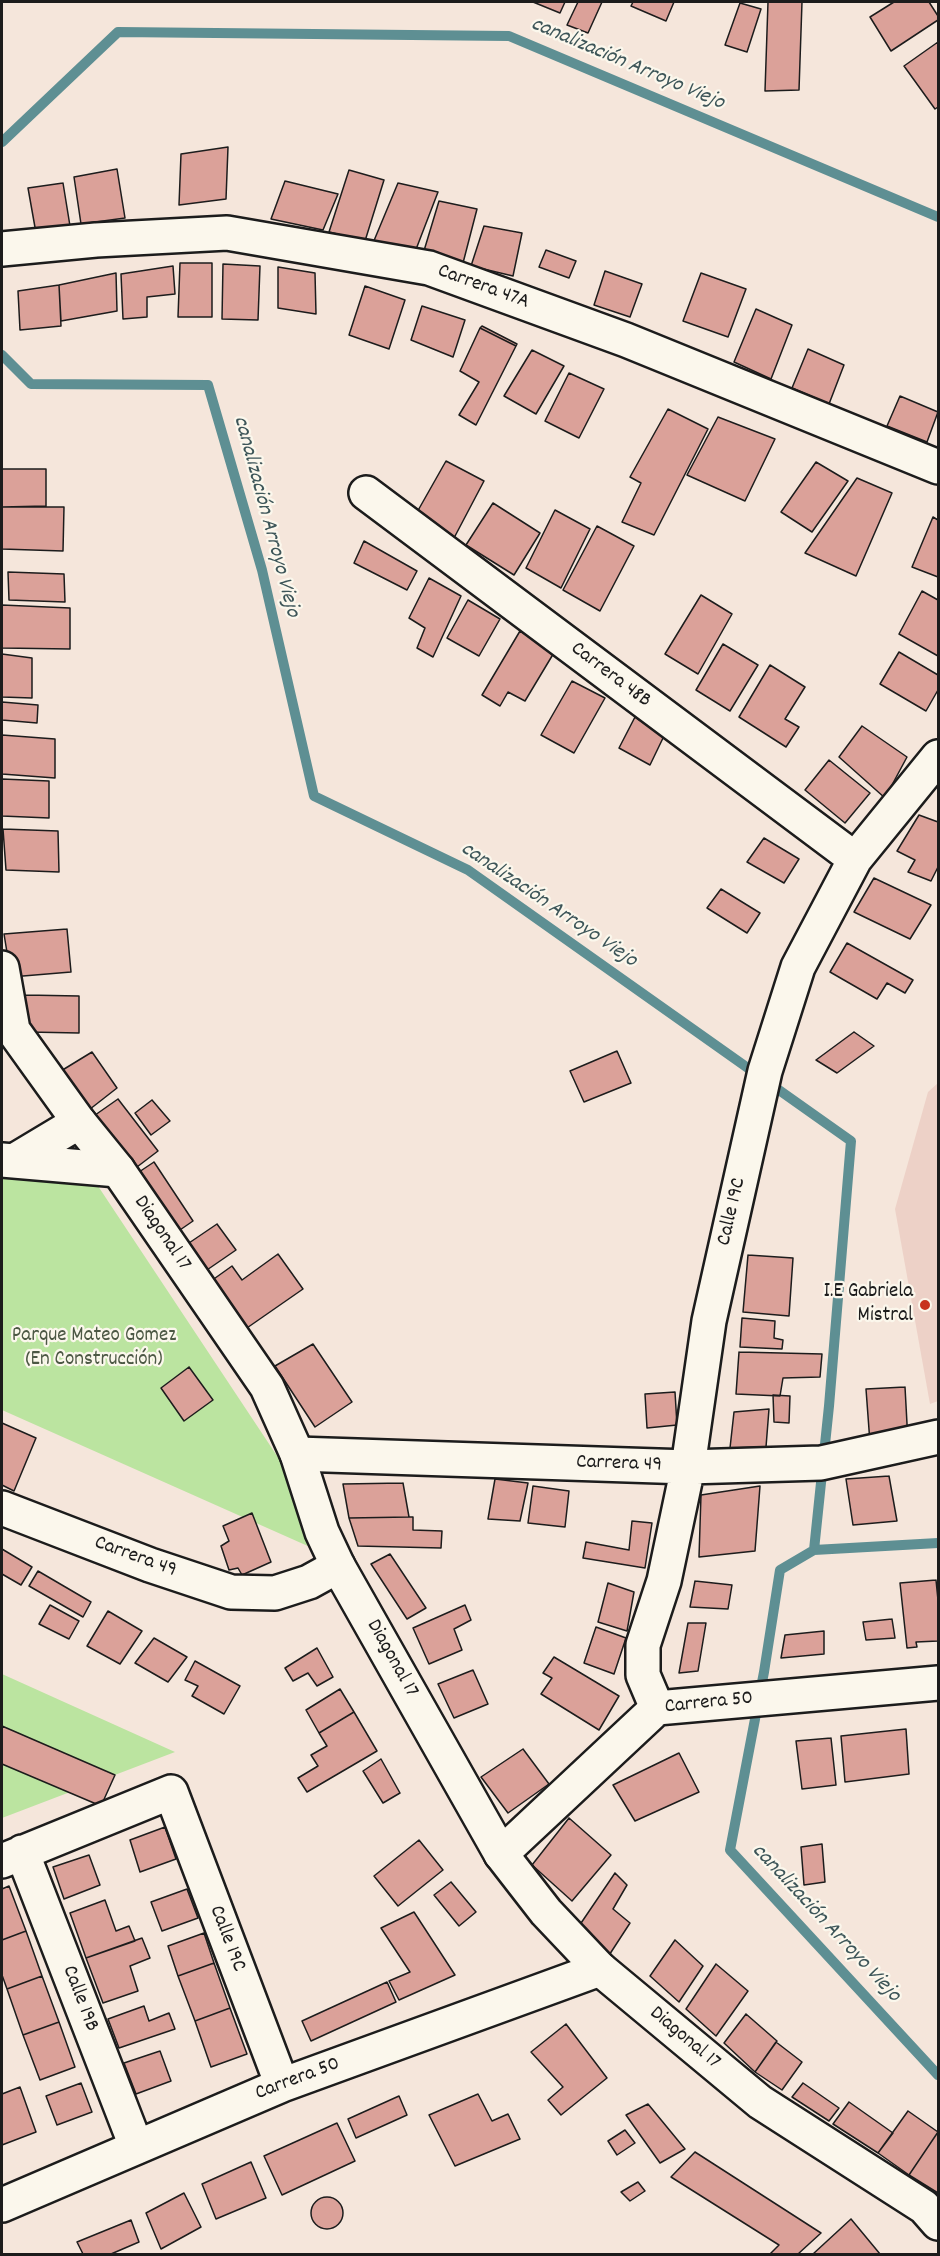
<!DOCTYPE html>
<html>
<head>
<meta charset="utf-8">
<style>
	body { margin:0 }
	#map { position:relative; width:940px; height:2256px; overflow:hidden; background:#f5e6db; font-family:Dekko,sans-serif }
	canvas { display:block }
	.frame { position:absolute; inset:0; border:3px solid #1c1c1c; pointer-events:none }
</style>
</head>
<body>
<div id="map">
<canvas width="940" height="2256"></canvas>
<div class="frame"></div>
</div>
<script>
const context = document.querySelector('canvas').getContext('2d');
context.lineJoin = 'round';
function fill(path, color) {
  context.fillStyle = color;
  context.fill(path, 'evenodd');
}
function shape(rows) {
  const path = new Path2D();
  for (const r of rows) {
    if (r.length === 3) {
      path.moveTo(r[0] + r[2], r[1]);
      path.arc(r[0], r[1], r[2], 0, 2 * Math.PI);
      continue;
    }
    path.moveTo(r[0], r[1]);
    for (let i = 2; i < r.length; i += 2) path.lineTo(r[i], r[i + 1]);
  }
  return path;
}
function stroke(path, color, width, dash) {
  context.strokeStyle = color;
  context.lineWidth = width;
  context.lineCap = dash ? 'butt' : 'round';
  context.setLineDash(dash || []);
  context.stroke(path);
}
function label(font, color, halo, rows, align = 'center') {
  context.font = font + ' Dekko,sans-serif';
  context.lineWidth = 4.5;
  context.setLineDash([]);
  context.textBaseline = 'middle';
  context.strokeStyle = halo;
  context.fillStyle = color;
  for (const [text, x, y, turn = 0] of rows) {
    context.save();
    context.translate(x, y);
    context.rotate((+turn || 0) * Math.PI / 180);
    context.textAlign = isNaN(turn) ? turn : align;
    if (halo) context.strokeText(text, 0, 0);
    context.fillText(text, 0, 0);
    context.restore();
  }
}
const built = shape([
	[938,1083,938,1401,930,1404,895,1209,928,1092]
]);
const green = shape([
	[2,1176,92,1177,297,1486,310,1547,2,1410],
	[2,1674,175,1752,2,1818]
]);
const stream = shape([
	[2,142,118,32,509,36,938,217],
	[2,355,31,384,208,385,262,570,314,796,468,870,851,1141,829,1406,814,1550],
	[938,1543,814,1550,780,1570,764,1672,730,1850,938,2075]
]);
const building = shape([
	[533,2,565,2,560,13,533,2],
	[578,2,602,2,588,33,567,25,578,2],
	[633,2,674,2,666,21,631,6,633,2],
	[768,2,802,2,799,90,765,91,768,2],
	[894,2,929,2,938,16,938,20,891,51,870,17,894,2],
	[740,3,761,9,747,52,725,45,740,3],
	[938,42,938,107,935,109,904,66,938,42],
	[228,147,226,199,179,205,181,154,228,147],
	[117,169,125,218,81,224,74,177,117,169],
	[349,170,384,180,365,241,329,232,349,170],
	[285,181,338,194,323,230,271,219,285,181],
	[63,183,70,226,36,233,28,188,63,183],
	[398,183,438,192,415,252,373,243,398,183],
	[439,201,477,209,463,263,423,254,439,201],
	[484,226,522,233,513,276,471,266,484,226],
	[546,250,576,261,569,278,539,267,546,250],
	[180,263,212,263,212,317,178,317,180,263],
	[223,264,260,266,258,320,222,319,223,264],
	[173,266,175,294,147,297,147,317,123,319,121,274,173,266],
	[278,267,315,273,316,314,278,308,278,267],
	[605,271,642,284,630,317,594,305,605,271],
	[116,273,117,311,61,321,59,285,116,273],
	[701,273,746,289,728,337,683,321,701,273],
	[59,285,61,326,20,330,18,291,59,285],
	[365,286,405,300,389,349,349,335,365,286],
	[422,306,465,320,453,357,411,340,422,306],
	[756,309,792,325,771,379,734,362,756,309],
	[482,326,517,344,516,346,480,328,482,326],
	[480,328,516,346,476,425,459,415,479,382,460,371,480,328],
	[808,349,844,365,829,404,792,388,808,349],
	[532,350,564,366,536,414,504,396,532,350],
	[569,373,604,389,579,438,545,421,569,373],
	[900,396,938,412,927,442,887,426,900,396],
	[668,409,708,429,654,535,622,522,641,483,630,477,668,409],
	[718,417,775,439,745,501,687,475,718,417],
	[446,461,484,481,454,538,416,514,446,461],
	[816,462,848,481,812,532,781,512,816,462],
	[2,469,46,469,46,506,2,507,2,469],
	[857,478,892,493,856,576,805,553,857,478],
	[493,503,540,533,514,575,466,545,493,503],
	[2,507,64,507,63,551,2,549,2,507],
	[555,510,590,529,561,588,526,568,555,510],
	[933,517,938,520,938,577,912,567,933,517],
	[597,526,634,546,600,611,563,590,597,526],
	[364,541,417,571,407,590,354,563,364,541],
	[8,572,64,574,65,602,9,600,8,572],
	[429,578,461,596,433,657,417,648,425,628,409,618,429,578],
	[922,591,938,600,938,656,899,634,922,591],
	[701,595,732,614,698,674,665,654,701,595],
	[468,600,500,619,479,656,447,638,468,600],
	[2,605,70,608,70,649,2,648,2,605],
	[520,631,555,651,525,701,508,692,500,706,482,695,520,631],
	[723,644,758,665,730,711,696,690,723,644],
	[899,652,938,675,938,690,926,711,880,684,899,652],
	[2,654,32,658,32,698,2,697,2,654],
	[770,665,805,687,785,719,799,727,786,747,739,717,770,665],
	[572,681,605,698,574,753,541,735,572,681],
	[2,702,38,705,37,723,2,720,2,702],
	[635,717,664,736,650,765,619,748,635,717],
	[862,726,907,757,885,798,839,757,862,726],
	[2,735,55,739,55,778,2,774,2,735],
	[829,760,870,793,845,823,805,790,829,760],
	[2,779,49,781,49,818,2,816,2,779],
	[919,815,938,822,938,867,931,881,908,872,915,860,897,851,919,815],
	[3,829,58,831,59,872,6,870,3,829],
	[764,838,799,859,784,883,747,862,764,838],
	[874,878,931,905,910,939,854,912,874,878],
	[721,889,760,913,747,933,707,908,721,889],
	[67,929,71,972,11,977,4,934,67,929],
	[847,943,913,980,905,993,887,983,877,999,830,972,847,943],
	[25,995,79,996,79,1033,28,1032,26,1028,25,995],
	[854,1032,874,1046,837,1073,816,1060,854,1032],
	[617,1051,631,1083,584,1102,570,1071,617,1051],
	[92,1052,117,1088,85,1113,56,1074,92,1052],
	[118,1099,158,1151,133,1170,88,1120,118,1099],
	[152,1100,170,1121,151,1135,135,1113,152,1100],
	[154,1162,193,1221,177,1232,136,1174,154,1162],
	[217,1224,236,1250,204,1272,186,1245,217,1224],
	[278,1254,303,1289,244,1330,211,1281,232,1266,242,1280,278,1254],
	[748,1255,793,1258,789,1316,743,1312,748,1255],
	[742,1318,775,1321,774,1338,783,1340,782,1349,740,1347,742,1318],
	[313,1344,352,1402,315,1427,275,1366,313,1344],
	[739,1352,822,1354,820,1377,783,1378,780,1396,736,1394,739,1352],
	[189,1367,213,1400,184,1421,161,1388,189,1367],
	[905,1387,908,1442,870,1443,866,1389,905,1387],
	[675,1392,677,1425,647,1428,645,1394,675,1392],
	[773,1395,790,1396,789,1423,774,1422,773,1395],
	[769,1409,766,1447,730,1448,734,1412,769,1409],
	[2,1423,36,1438,14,1491,2,1485,2,1423],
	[889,1476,897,1521,853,1525,846,1479,889,1476],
	[495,1479,528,1483,520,1521,488,1519,495,1479],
	[403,1483,409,1517,349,1518,343,1484,403,1483],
	[533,1486,569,1491,565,1527,528,1523,533,1486],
	[760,1486,755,1551,699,1557,701,1495,760,1486],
	[252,1513,271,1562,242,1575,238,1568,229,1570,221,1546,229,1541,223,1526,252,1513],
	[409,1517,413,1517,413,1530,442,1531,441,1548,358,1546,349,1518,409,1517],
	[632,1521,652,1523,645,1568,583,1558,586,1542,629,1550,632,1521],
	[2,1549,32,1567,21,1585,2,1574,2,1549],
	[390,1554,426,1608,407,1619,371,1564,390,1554],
	[38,1571,91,1602,83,1617,29,1586,38,1571],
	[936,1580,938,1600,938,1641,916,1642,917,1647,907,1648,900,1583,936,1580],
	[695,1581,732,1585,728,1609,690,1607,695,1581],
	[608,1583,634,1592,627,1631,598,1622,608,1583],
	[50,1605,79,1621,69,1639,39,1624,50,1605],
	[465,1605,471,1620,454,1629,462,1650,429,1664,413,1628,465,1605],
	[108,1611,142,1631,120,1664,87,1646,108,1611],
	[892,1619,895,1638,866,1640,863,1622,892,1619],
	[688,1623,706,1623,698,1671,679,1673,688,1623],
	[596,1627,626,1638,614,1674,584,1663,596,1627],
	[824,1631,824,1654,781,1658,785,1635,824,1631],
	[154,1638,187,1657,168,1682,135,1663,154,1638],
	[317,1648,333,1677,317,1686,308,1673,293,1681,285,1668,317,1648],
	[554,1657,619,1696,599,1730,541,1694,552,1678,543,1673,554,1657],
	[195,1661,240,1686,224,1714,192,1696,198,1686,185,1680,195,1661],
	[473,1670,488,1704,454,1718,438,1684,473,1670],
	[340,1689,354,1712,319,1733,306,1710,340,1689],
	[354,1712,377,1751,307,1792,298,1778,318,1766,311,1755,327,1746,319,1733,354,1712],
	[2,1726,115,1775,101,1806,2,1764,2,1726],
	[906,1729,909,1774,845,1782,841,1736,906,1729],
	[831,1738,836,1785,802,1789,796,1741,831,1738],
	[523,1749,549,1784,508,1813,481,1777,523,1749],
	[679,1753,699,1792,635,1821,613,1785,679,1753],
	[381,1759,400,1793,383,1803,363,1771,381,1759],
	[569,1818,611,1855,572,1901,532,1865,569,1818],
	[165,1827,176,1859,140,1872,130,1840,165,1827],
	[419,1840,443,1870,398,1906,374,1876,419,1840],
	[822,1844,825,1882,804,1885,801,1847,822,1844],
	[89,1855,100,1885,64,1899,53,1867,89,1855],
	[615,1873,627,1885,613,1909,630,1923,604,1963,577,1929,615,1873],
	[451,1882,476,1912,459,1926,434,1895,451,1882],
	[9,1886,26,1931,2,1940,2,1889,9,1886],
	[187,1889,198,1918,162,1931,151,1902,187,1889],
	[105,1900,116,1931,129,1926,135,1941,86,1958,70,1913,105,1900],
	[414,1912,455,1975,399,2000,389,1981,410,1972,381,1928,414,1912],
	[26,1931,42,1976,7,1989,2,1975,2,1940,26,1931],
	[204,1933,214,1963,178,1976,168,1946,204,1933],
	[142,1938,150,1958,130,1966,138,1991,103,2003,86,1958,142,1938],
	[675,1940,703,1966,679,2002,650,1976,675,1940],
	[214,1963,230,2008,195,2021,178,1976,214,1963],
	[716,1964,748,1991,716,2036,686,2009,716,1964],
	[42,1976,59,2022,23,2035,7,1989,42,1976],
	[387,1982,396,2002,311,2041,302,2021,387,1982],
	[144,2006,149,2021,169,2013,175,2029,119,2048,108,2019,144,2006],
	[230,2008,247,2054,211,2067,195,2021,230,2008],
	[746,2014,777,2041,755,2072,724,2043,746,2014],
	[59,2022,75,2067,40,2080,23,2035,59,2022],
	[566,2024,607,2078,561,2115,548,2100,563,2087,531,2052,566,2024],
	[776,2042,802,2062,782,2090,755,2072,776,2042],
	[160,2051,171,2081,136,2094,124,2063,160,2051],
	[81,2083,92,2112,57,2125,46,2096,81,2083],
	[803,2083,839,2108,829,2121,792,2097,803,2083],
	[20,2087,36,2132,2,2145,2,2094,20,2087],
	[478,2094,492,2121,508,2114,520,2139,455,2166,429,2115,478,2094],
	[399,2096,407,2115,356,2138,348,2119,399,2096],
	[849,2102,893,2133,878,2153,833,2124,849,2102],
	[648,2104,685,2149,660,2163,626,2115,648,2104],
	[908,2111,938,2132,909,2175,878,2153,908,2111],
	[337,2123,355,2161,282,2195,264,2156,337,2123],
	[625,2130,635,2143,617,2155,608,2141,625,2130],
	[938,2132,938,2193,909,2175,938,2132],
	[695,2152,821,2233,798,2254,770,2254,779,2245,671,2177,695,2152],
	[251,2162,266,2198,216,2219,202,2184,251,2162],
	[638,2182,645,2191,630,2201,621,2192,638,2182],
	[184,2193,201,2227,161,2249,146,2213,184,2193],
	[327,2213,16],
	[851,2219,880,2254,813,2254,851,2219],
	[131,2220,139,2242,111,2254,83,2254,77,2242,131,2220]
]);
const minor = shape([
	[2,249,96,240,227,233,429,268,626,340,938,467],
	[366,493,855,859],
	[2,1160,118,1170],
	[14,1161,79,1122],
	[297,1454,688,1467,821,1463,938,1437],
	[2,1508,150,1565,231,1592,275,1593,309,1582,338,1566],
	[657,1708,643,1675,643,1645,664,1581,688,1467,709,1321,765,1071,798,967,855,859,938,757],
	[22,1852,136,2146],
	[501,1854,657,1708,938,1683],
	[2,1861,171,1792,282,2085],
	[2,2205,282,2085,600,1969]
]);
const tertiary = shape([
	[2,968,13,1030,79,1122,118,1170,267,1387,297,1454,322,1532,338,1566,501,1854,546,1912,600,1969,760,2102,924,2207,938,2223]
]);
const markers = [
	[925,1305,6,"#c8321e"]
];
const streetNames = [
	["Carrera 47A",483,288,20],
	["Carrera 48B",610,676,37],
	["Calle 19C",733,1212,-77],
	["Diagonal 17",161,1234,56],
	["Carrera 49",619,1465,2],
	["Carrera 49",135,1558,20],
	["Diagonal 17",391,1659,61],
	["Carrera 50",709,1704,-6],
	["Calle 19C",226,1939,69],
	["Calle 19B",79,1999,69],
	["Diagonal 17",684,2039,40],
	["Carrera 50",298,2080,-21]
];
const poiNames = [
	["I.E Gabriela",913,1293],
	["Mistral",913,1317]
];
const parkNames = [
	["Parque Mateo Gomez",94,1337],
	["(En Construcción)",94,1361]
];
const waterNames = [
	["canalización Arroyo Viejo",627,65,23],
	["canalización Arroyo Viejo",265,517,75],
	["canalización Arroyo Viejo",548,906,34],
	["canalización Arroyo Viejo",825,1924,47]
];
fill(built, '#edd1c7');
fill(green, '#bbe4a0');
stroke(stream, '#5e8f93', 10);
fill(building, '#dba199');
stroke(building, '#1c1c1c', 1.5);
stroke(minor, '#1c1c1c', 38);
stroke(tertiary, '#1c1c1c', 38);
stroke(minor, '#fbf7ec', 33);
stroke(tertiary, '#fbf7ec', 33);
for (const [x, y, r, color] of markers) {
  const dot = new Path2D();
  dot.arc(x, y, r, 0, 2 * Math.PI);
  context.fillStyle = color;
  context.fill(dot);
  stroke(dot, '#fbf7ec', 2);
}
label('21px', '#1c1c1c', '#fbf7ec', streetNames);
label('21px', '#1c1c1c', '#fbf7ec', poiNames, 'right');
label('21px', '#4c5844', '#fbf7ec', parkNames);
label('italic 22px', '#3d5558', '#fbf7ec', waterNames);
</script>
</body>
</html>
